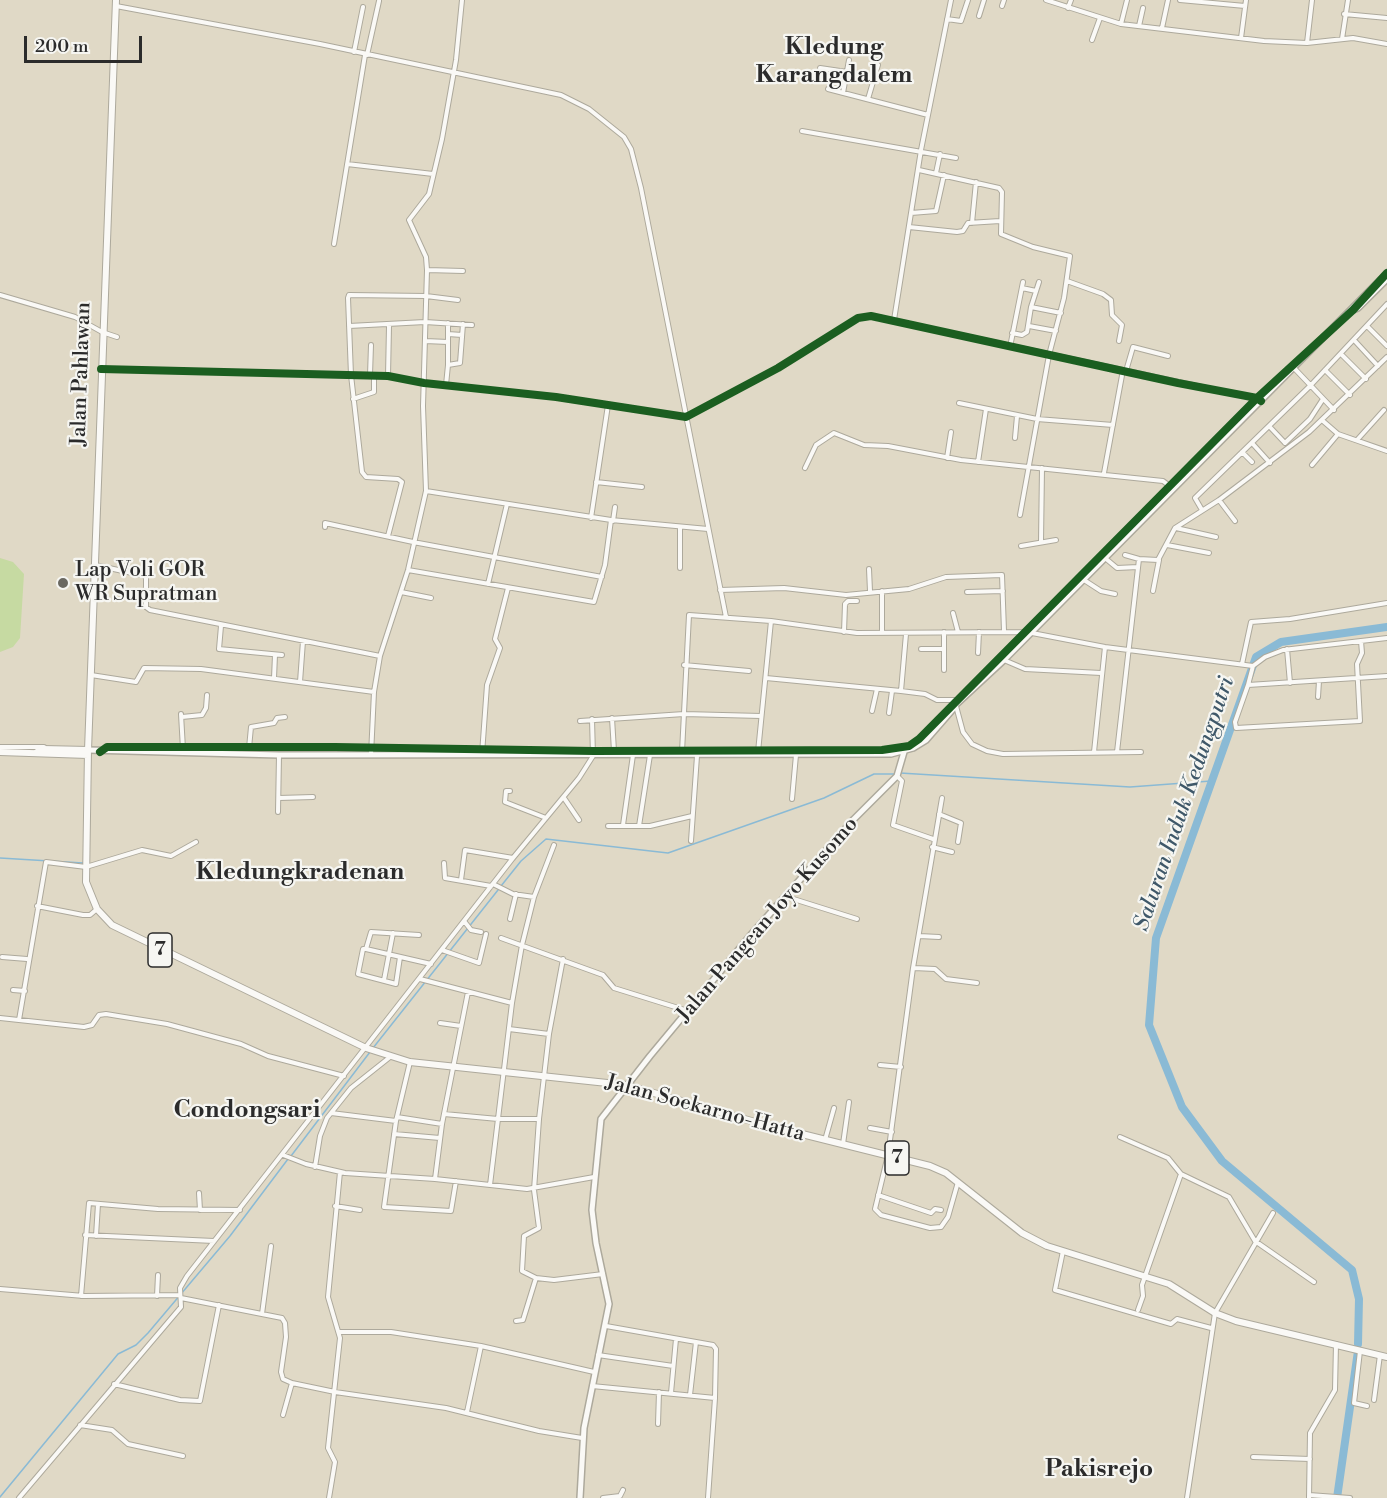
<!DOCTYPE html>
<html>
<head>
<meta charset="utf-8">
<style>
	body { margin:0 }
	#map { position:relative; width:1387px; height:1498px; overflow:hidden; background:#e0d9c6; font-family:"Libre Bodoni",serif }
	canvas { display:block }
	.scale { position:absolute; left:24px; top:36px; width:118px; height:27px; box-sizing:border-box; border:3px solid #2b2b2b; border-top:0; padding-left:8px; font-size:18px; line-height:21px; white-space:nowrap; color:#2b2b2b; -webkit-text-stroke:4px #f6f6f2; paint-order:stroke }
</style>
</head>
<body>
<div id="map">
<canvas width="1387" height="1498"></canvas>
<div class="scale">200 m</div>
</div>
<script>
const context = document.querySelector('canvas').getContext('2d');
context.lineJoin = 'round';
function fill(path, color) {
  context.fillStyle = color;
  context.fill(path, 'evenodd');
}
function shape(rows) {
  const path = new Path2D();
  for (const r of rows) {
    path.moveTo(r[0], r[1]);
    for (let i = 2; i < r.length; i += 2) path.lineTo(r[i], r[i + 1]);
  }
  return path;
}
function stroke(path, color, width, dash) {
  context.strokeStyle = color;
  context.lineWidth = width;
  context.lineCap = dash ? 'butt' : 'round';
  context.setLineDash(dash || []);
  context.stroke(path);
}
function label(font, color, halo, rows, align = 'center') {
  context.font = font + ' "Libre Bodoni",serif';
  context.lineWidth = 4.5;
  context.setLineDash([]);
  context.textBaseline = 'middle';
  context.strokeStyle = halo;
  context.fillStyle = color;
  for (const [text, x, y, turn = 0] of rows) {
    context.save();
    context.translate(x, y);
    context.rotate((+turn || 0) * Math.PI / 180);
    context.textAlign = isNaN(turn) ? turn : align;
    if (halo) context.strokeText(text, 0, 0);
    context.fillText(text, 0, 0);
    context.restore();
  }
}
const green = shape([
	[0,558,13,562,24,574,20,638,13,647,0,652]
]);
const stream = shape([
	[900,773,1130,787,1211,781],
	[0,858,83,863],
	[501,886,521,861,546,839,668,853,824,798,874,774,896,774],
	[373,1048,498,890],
	[291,1156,370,1052],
	[0,1497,118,1354,136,1345,148,1333,230,1236,288,1159]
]);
const river = shape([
	[1358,1344,1359,1299,1352,1270,1222,1161,1182,1107,1149,1025,1156,938,1256,657,1281,642,1387,627],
	[1337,1498,1358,1351]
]);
const minor = shape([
	[1046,0,1121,24,1264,41,1307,43,1353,38,1387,44],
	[1180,0,1245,6],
	[116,6,320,44,561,95,589,109,624,137,631,149,641,188,726,617],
	[1002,6,1004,0],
	[1068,8,1071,0],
	[1344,14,1387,18],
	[979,16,984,0],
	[947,19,961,21,968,0],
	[1121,24,1127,0],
	[1139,26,1143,8],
	[1162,28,1168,0],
	[1241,38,1246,0],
	[1342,39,1348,0],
	[1092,40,1100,18],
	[1307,43,1312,0],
	[354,52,363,7],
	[367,55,379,1],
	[820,68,847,72],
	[828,89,928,115],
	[843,93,849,60],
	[868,99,878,65],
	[802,131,956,158],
	[347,164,433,174],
	[919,170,999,188,1002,192,1001,234,1033,247,1070,256,1064,298,1049,355,1020,515],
	[936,173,940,154],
	[911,213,936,211,944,175],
	[972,223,976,182],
	[909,227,957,232,963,231,968,223,1000,221],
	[334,244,365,55],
	[427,270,463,271],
	[1067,281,1103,294,1111,300,1112,315,1122,325,1119,341],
	[1022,288,1036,291],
	[0,295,75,317,102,332,117,337],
	[1031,307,1061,313],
	[894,320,921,150,951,0],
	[349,326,425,322,472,325],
	[1029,326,1056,331],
	[1367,326,1387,346],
	[1012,333,1022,335,1027,332,1031,307,1039,282],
	[448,334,462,335],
	[1354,340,1378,366],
	[425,341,448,342],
	[1010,347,1023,282],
	[1341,354,1366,379],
	[448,365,448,323],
	[1294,368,1334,410],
	[102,369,388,376,424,383,556,397,686,417,778,368,858,318,871,316,1258,399],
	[1325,370,1350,395],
	[1126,371,1133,347,1168,356],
	[370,375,371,345],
	[388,376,389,326],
	[446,385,448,365,460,363,463,324],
	[353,399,374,392,374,375],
	[959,403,1037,419,1113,425],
	[1323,421,1338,434,1387,451],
	[1269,426,1285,443],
	[1015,438,1017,416],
	[1357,440,1384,410],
	[1252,443,1270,463],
	[1285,443,1310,419,1323,399],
	[1242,452,1252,462],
	[947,458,951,432],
	[978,462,986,409],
	[1312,465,1338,434],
	[805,468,816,445,834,433,864,445,888,446,961,460,1163,481,1171,487],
	[1104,473,1123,370],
	[596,482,642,487],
	[426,491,611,520,708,529],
	[1219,500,1235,521],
	[1202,510,1195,498,1310,386,1387,304],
	[591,518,608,405],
	[613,521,615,507],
	[325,527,325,523,413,542,602,577],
	[1176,528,1216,537],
	[388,536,402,482,398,479,366,477,362,472,351,375,348,298,349,295,426,296,458,300],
	[1041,542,1042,468],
	[1167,545,1209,553],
	[1021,546,1056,540],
	[1125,555,1139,559,1158,560,1175,528,1219,500,1309,432,1387,357],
	[1105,558,1117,568,1138,567],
	[95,565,146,576,146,607,150,610,380,656],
	[680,568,680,527],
	[869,569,870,591],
	[408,570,594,602,605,565,611,520],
	[1084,580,1101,591,1115,594],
	[488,584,507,504],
	[720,590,784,588,846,595,909,589,946,577,1002,575,1004,631],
	[1153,591,1159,560],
	[401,592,431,598],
	[967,592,1003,591],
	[953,613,958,632],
	[221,626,219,649,282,655],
	[844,632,845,604,848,601,857,601],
	[944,632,944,670],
	[882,633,882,591],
	[1032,633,1105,647,1253,666,1265,657,1283,650,1387,638],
	[921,649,944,649],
	[1287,649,1290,683],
	[978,653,979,632],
	[1004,660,1025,669,1101,673],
	[1242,664,1251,622,1290,619,1387,603],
	[684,665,749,671],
	[1253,666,1248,685,1387,676],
	[91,675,136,682,144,668,201,669,374,692],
	[274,678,275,655],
	[766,678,901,691,925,694,937,700,956,700],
	[300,682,303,641],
	[1248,685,1235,722,1236,728,1360,721,1357,664,1362,653,1361,641],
	[901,691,906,634],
	[1318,697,1319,681],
	[956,706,963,732,972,744,987,751,1003,754,1141,752],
	[872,711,877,689],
	[889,713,892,691],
	[181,714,183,749],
	[182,717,202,715,206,708,207,695],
	[612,718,614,751],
	[580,721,684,714,761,716],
	[0,747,44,747],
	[249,748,251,727,274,723,277,718,285,717],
	[103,750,107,747,335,747,594,751,882,750,909,746,919,739,1257,398,1306,353],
	[682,752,689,615,771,621,857,633,1025,632],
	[758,752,771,621],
	[1094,752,1105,647],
	[1117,752,1139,559],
	[482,754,487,685,500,648,495,639,508,588],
	[371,755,374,692,380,656,408,570,426,491,423,406,427,270,426,257,409,220,429,194,442,139,456,60,462,0],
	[897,776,902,781,893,825,933,839],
	[510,791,506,791,505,802,546,818],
	[279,798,313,797],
	[564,798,579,820],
	[942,798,913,968,888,1155,875,1209,881,1215,930,1228,941,1227,948,1217,958,1182],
	[792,799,796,755],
	[278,812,279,755],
	[939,814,961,823,958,842],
	[623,825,633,755],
	[608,826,650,826,692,816],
	[639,826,650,755],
	[691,841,697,756],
	[932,847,952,852],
	[444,863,445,878,491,886],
	[461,880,465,850,513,858],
	[493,884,513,894,534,897],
	[784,896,857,919],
	[37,906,83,915,90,915,97,909],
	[510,919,516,894],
	[464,921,471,930,481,932],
	[919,936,939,937],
	[501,938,603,975,614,988,688,1011],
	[366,949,431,964],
	[442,950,479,963,486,934],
	[2,957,27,959],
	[400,957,396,984,358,974,363,949,366,949,371,932,419,935],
	[563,959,549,1034,539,1119,534,1190,539,1228,524,1236,522,1271,536,1278,554,1280,603,1274],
	[914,968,935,969,946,979,977,983],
	[420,979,512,1003],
	[384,980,393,933],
	[13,990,25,991],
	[0,1018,84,1027,92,1025,99,1015,106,1014,167,1024,241,1044,268,1056,344,1076],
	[19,1020,46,862,86,867,142,850,171,856,196,842],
	[440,1023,461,1026],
	[509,1029,549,1034],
	[410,1062,396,1121,384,1207,451,1211,456,1181],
	[880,1065,901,1067],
	[331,1113,396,1121],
	[444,1114,498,1119,539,1119],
	[397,1117,442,1124],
	[870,1128,892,1132],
	[394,1134,440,1138],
	[1120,1137,1168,1158,1181,1174,1229,1197,1255,1241,1314,1282],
	[825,1140,834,1108],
	[843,1144,849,1102],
	[283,1155,306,1164,345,1173,435,1179,527,1189,594,1177],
	[315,1167,320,1136,327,1118,351,1088,390,1057],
	[435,1179,442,1124,468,992],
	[490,1185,512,1003,522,945,534,897,554,845],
	[199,1193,200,1210],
	[878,1195,931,1213,935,1209,941,1210],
	[335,1206,360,1210],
	[85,1235,214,1241],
	[96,1236,98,1204],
	[1063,1251,1055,1290,1171,1324,1177,1319,1211,1328],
	[0,1289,84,1296,180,1295],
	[81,1296,89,1203,158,1209,240,1210],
	[157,1296,158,1275],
	[181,1298,282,1318,285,1323,286,1337,281,1372,283,1379,292,1383,335,1392,446,1408,539,1431,582,1438],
	[1138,1310,1143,1296,1142,1285,1181,1174],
	[262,1314,271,1246],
	[516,1321,523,1320,536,1278],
	[339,1332,391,1332,481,1346,594,1372],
	[1360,1351,1354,1403,1367,1406],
	[598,1355,673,1366],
	[114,1384,180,1400,200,1401,219,1305],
	[592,1386,715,1398,716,1349,713,1345,606,1326],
	[671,1393,676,1339],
	[690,1395,696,1342],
	[1374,1400,1380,1355],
	[467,1412,481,1346],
	[283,1415,292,1383],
	[658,1424,659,1392],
	[80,1425,112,1430,128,1444,183,1456],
	[1253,1457,1310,1459],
	[1309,1495,1350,1498],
	[19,1498,181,1307,180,1288,187,1276,513,858,579,778,593,756,592,719],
	[329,1498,335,1462,328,1448,340,1338,328,1297,340,1172],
	[603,1498,620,1496,623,1490],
	[708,1498,715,1398],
	[1187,1498,1215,1313,1273,1213],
	[1309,1498,1310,1433,1335,1390,1336,1344]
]);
const secondary = shape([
	[1353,310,1358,308,1387,279],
	[950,710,1004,660,1387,273],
	[88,750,279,755,891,754,913,748,926,740,953,709],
	[580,1498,584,1428,609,1304,596,1243,592,1210,601,1119,650,1056,749,937,854,819,897,776,904,752]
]);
const primary = shape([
	[88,750,116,0]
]);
const trunk = shape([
	[0,752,88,755],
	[37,752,43,749,88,750,86,882,97,909,112,925,366,1048,410,1062,626,1085,762,1124,930,1166,946,1173,1022,1233,1047,1246,1169,1284,1215,1313,1236,1321,1387,1357]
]);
const cycleway = shape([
	[101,369,388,376,424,383,556,397,686,417,778,368,858,318,871,316,1178,383,1257,398,1261,401],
	[100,752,107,747,335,747,594,751,882,750,909,746,919,739,1257,398,1353,310,1387,273]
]);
const markers = [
	[63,583,6,"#6a6861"]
];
const shields = [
	[160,950,24],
	[897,1158,24]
];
const shieldNames = [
	["7",160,950],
	["7",897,1158]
];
const streetNames = [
	["Jalan Pahlawan",82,374,-88],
	["Jalan Pangean Joyo Kusomo",768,920,-49],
	["Jalan Soekarno-Hatta",705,1109,15]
];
const poiNames = [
	["Lap Voli GOR",75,571],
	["WR Supratman",75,595]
];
const waterNames = [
	["Saluran Induk Kedungputri",1185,804,-71]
];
const quarterNames = [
	["Kledung",834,48],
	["Karangdalem",834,76],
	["Kledungkradenan",300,873],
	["Condongsari",247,1111],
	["Pakisrejo",1099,1470]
];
fill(green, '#c6daa2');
stroke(stream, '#8abad5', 1.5);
stroke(river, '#8abad5', 8);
stroke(minor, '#ada99c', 6);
stroke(secondary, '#ada99c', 8);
stroke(primary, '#ada99c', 8);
stroke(trunk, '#ada99c', 8);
stroke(minor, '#faf9f6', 4);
stroke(secondary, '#faf9f6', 5);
stroke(primary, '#faf9f6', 6);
stroke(trunk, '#faf9f6', 6);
stroke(cycleway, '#1b5e20', 8);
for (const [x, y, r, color] of markers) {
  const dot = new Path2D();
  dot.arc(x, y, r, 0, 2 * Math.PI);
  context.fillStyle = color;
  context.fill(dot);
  stroke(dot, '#f6f6f2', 2);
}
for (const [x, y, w] of shields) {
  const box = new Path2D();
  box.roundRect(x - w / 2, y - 17, w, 34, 4.5);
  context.fillStyle = '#f6f6f2';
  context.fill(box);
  stroke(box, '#2b2b2b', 1.5);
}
label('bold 20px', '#2b2b2b', null, shieldNames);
label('21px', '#2b2b2b', '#f6f6f2', streetNames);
label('21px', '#2b2b2b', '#f6f6f2', poiNames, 'left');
label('italic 22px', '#3f5869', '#f6f6f2', waterNames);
label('bold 24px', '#2b2b2b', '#f6f6f2', quarterNames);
</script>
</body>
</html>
